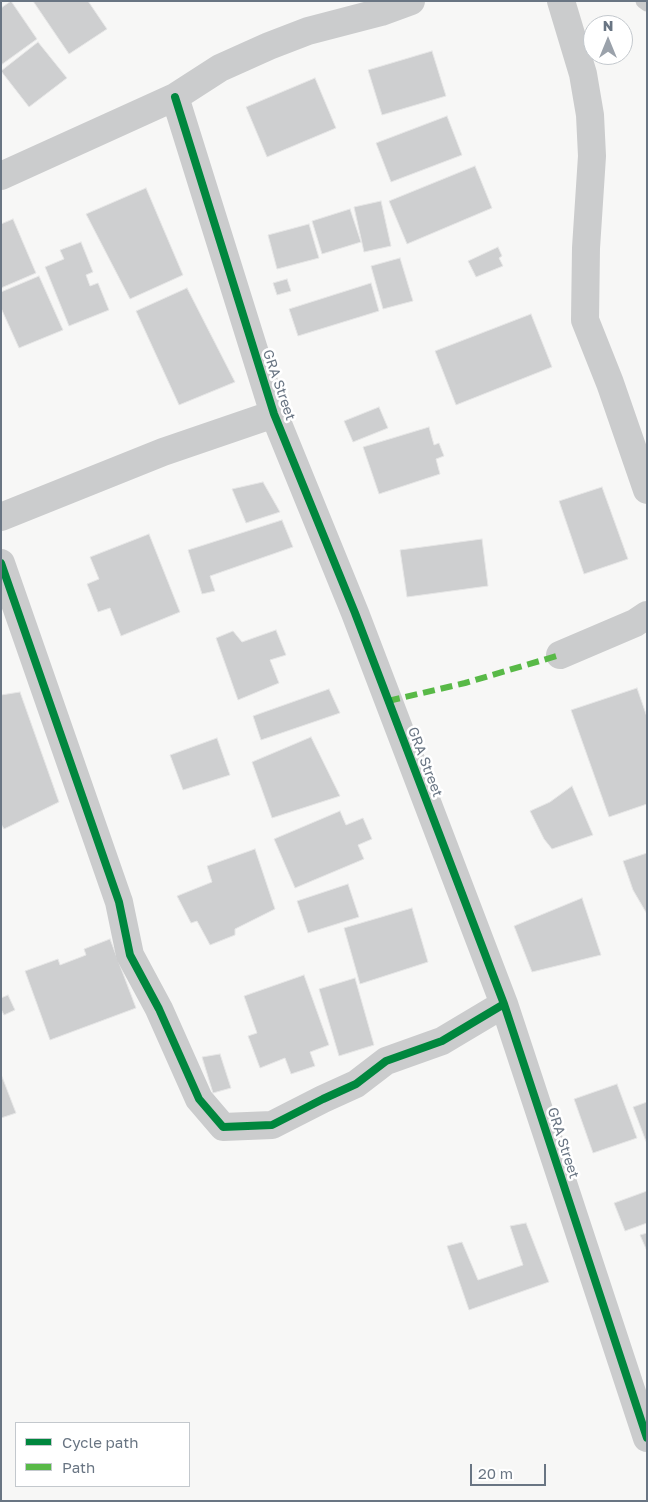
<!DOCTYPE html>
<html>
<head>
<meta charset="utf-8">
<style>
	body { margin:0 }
	#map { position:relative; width:648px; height:1502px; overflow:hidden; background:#f7f7f6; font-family:"Golos Text",sans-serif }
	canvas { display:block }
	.frame { position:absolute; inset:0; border:2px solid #697583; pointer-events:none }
	.legend { position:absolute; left:15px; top:1422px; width:175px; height:65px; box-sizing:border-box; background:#fff; border:1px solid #c3c8cd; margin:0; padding:6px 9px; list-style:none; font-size:15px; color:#697583 }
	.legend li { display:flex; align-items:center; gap:10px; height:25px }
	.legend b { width:25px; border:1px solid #c3c8cd }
	.north { position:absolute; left:583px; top:15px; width:50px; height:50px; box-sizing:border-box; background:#fff; border:1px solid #c3c8cd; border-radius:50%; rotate:0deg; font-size:14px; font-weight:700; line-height:20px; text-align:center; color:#697583 }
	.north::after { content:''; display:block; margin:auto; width:18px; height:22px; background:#9ba2ab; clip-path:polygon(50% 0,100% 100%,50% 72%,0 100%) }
	.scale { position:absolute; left:470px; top:1464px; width:76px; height:22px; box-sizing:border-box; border:2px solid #697583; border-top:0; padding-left:6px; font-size:15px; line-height:18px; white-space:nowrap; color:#697583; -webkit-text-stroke:4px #fff; paint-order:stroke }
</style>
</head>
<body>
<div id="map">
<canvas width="648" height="1502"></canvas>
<div class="frame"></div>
<ul class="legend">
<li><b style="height:6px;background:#00873e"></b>Cycle path</li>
<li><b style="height:6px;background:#58b947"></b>Path</li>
</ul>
<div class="north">N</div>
<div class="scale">20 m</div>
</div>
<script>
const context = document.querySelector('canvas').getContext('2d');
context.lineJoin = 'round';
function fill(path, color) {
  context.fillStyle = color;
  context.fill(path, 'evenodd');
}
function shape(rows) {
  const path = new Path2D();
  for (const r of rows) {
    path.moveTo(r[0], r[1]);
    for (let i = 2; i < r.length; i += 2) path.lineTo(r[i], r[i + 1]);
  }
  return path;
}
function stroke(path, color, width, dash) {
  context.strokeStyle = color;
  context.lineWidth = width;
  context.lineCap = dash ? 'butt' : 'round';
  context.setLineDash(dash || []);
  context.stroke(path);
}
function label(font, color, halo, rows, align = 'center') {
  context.font = font + ' "Golos Text",sans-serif';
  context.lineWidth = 5;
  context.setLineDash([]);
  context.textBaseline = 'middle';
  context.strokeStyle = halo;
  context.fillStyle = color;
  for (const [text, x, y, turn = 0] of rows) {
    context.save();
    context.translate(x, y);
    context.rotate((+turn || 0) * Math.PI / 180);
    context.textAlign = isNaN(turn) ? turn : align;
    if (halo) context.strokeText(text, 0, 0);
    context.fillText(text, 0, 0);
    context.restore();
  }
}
const building = shape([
	[11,1,37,39,1,65,1,8,11,1],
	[33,1,88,1,107,29,69,54,33,1],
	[38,42,67,78,29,107,1,71,38,42],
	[432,51,446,96,382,115,368,70,432,51],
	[315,78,336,128,267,157,246,107,315,78],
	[447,116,462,155,391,182,376,143,447,116],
	[475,166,492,208,407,244,389,201,475,166],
	[146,188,183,275,130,299,86,214,146,188],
	[381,201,391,246,364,252,354,207,381,201],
	[350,209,361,242,322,254,312,221,350,209],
	[13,219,36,273,1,288,1,224,13,219],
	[309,224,319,258,277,269,268,235,309,224],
	[81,242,93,272,86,275,90,286,98,283,109,310,69,326,45,267,64,259,60,250,81,242],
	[498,247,502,256,499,258,503,266,476,277,468,261,498,247],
	[400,258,413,301,383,309,371,266,400,258],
	[39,276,63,330,19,348,1,308,1,292,39,276],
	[287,279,291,291,277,295,273,283,287,279],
	[371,283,379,311,298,336,289,309,371,283],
	[187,288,235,382,179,405,136,311,187,288],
	[531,314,552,367,456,405,435,351,531,314],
	[379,407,388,428,353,442,344,421,379,407],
	[429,427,434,445,439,443,444,456,436,459,440,474,379,494,363,447,429,427],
	[263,482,280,512,246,523,232,489,263,482],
	[602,487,628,559,584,574,559,501,602,487],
	[282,520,293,547,210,576,215,591,202,594,188,550,282,520],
	[149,534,180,612,121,636,110,608,98,612,87,584,99,579,90,557,149,534],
	[482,539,488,586,407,597,400,550,482,539],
	[276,630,286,655,270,660,279,683,238,700,216,638,233,631,242,642,276,630],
	[637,688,647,717,647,804,609,817,571,710,637,688],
	[329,689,340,713,261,740,253,716,329,689],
	[20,692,59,802,4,829,1,824,1,695,20,692],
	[311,737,340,796,272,818,252,762,311,737],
	[217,738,230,775,183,790,170,755,217,738],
	[572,786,593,835,552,849,544,839,530,811,550,802,572,786],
	[340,811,346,825,363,818,372,839,358,845,364,859,295,888,274,839,340,811],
	[255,849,275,909,235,929,235,935,210,945,197,921,191,923,177,896,212,882,207,866,255,849],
	[647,853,647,914,633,890,623,861,647,853],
	[348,884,359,917,308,933,297,901,348,884],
	[582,898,601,955,532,972,514,926,582,898],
	[412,908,428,962,360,984,344,928,412,908],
	[110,939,136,1008,50,1040,25,971,58,959,60,965,86,955,84,949,110,939],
	[304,975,329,1045,310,1052,315,1066,291,1074,285,1058,260,1068,248,1036,257,1033,244,996,304,975],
	[355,978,374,1045,339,1056,319,989,355,978],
	[8,995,15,1010,4,1015,1,1009,1,998,8,995],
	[220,1054,231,1088,213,1093,202,1057,220,1054],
	[1,1074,16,1113,1,1118,1,1074],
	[617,1084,637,1138,593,1153,574,1099,617,1084],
	[647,1102,647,1144,633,1107,647,1102],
	[647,1191,647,1223,625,1231,614,1203,647,1191],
	[526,1223,549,1282,469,1310,447,1246,462,1242,478,1280,523,1265,510,1226,526,1223],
	[647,1233,647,1251,640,1235,647,1233]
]);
const service = shape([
	[643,1,647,4]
]);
const minor = shape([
	[561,1,583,74,590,115,592,156,586,248,585,320,610,383,647,490],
	[175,97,274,414,355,613,504,1004,647,1438],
	[1,176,175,97,220,68,269,46,308,31,381,12,411,1],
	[1,517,163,452,274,414],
	[1,563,119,902,130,955,159,1009,199,1099,223,1127,272,1125,323,1099,356,1084,386,1061,442,1041,504,1004],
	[560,655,635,623,647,615]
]);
const quiet = shape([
	[388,701,465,683,560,655]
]);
const cycleway = shape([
	[175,97,274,414,355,613,504,1004,647,1438],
	[1,563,119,902,130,955,159,1009,199,1099,223,1127,272,1125,323,1099,356,1084,386,1061,442,1041,504,1004]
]);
const streetNames = [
	["GRA Street",279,385,71],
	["GRA Street",425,762,69],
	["GRA Street",563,1143,72]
];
fill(building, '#cecfd0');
stroke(building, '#e6e6e6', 1);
stroke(service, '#cbcccd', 15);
stroke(minor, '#cbcccd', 28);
stroke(quiet, '#58b947', 6, [12, 6]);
stroke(cycleway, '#00873e', 8);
label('14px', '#697583', '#fff', streetNames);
</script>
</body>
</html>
